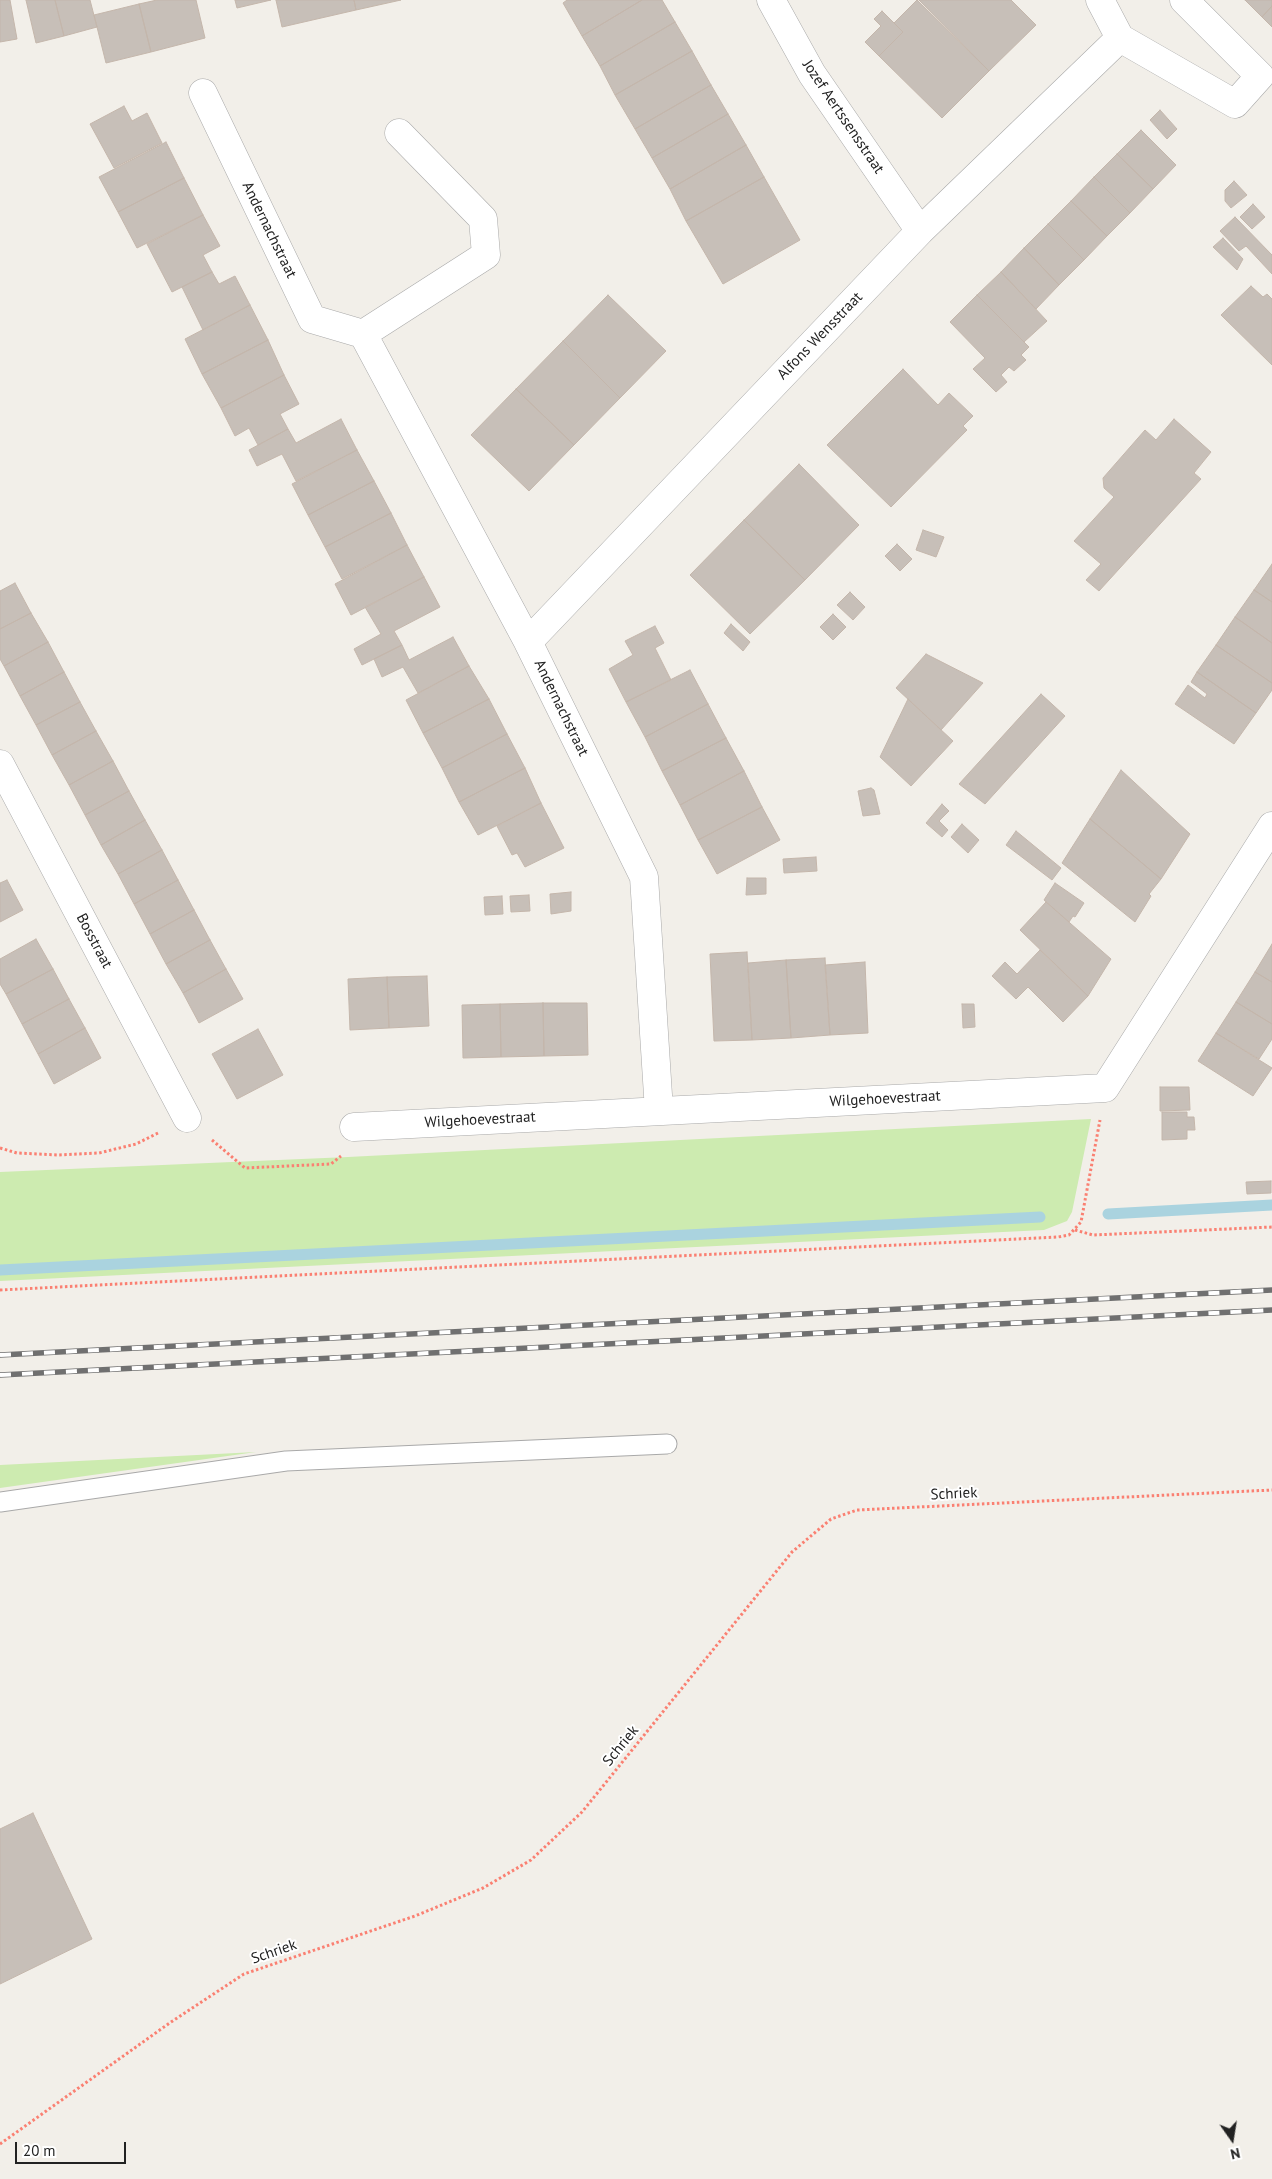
<!DOCTYPE html>
<html>
<head>
<meta charset="utf-8">
<style>
	body { margin:0 }
	#map { position:relative; width:1272px; height:2179px; overflow:hidden; background:#f2efe9; font-family:"PT Sans",sans-serif }
	canvas { display:block }
	.north { position:absolute; left:1207px; top:2114px; width:50px; height:50px; -webkit-text-stroke:4px #fff; paint-order:stroke; rotate:167deg; font-size:14px; font-weight:700; line-height:20px; text-align:center; color:#222 }
	.north::after { content:''; display:block; margin:auto; width:18px; height:22px; background:#222; clip-path:polygon(50% 0,100% 100%,50% 72%,0 100%) }
	.scale { position:absolute; left:15px; top:2142px; width:111px; height:22px; box-sizing:border-box; border:2px solid #222; border-top:0; padding-left:6px; font-size:15px; line-height:18px; white-space:nowrap; color:#222; -webkit-text-stroke:4px #fff; paint-order:stroke }
</style>
</head>
<body>
<div id="map">
<canvas width="1272" height="2179"></canvas>
<div class="north">N</div>
<div class="scale">20 m</div>
</div>
<script>
const context = document.querySelector('canvas').getContext('2d');
context.lineJoin = 'round';
function fill(path, color) {
  context.fillStyle = color;
  context.fill(path, 'evenodd');
}
function shape(rows) {
  const path = new Path2D();
  for (const r of rows) {
    path.moveTo(r[0], r[1]);
    for (let i = 2; i < r.length; i += 2) path.lineTo(r[i], r[i + 1]);
  }
  return path;
}
function stroke(path, color, width, dash) {
  context.strokeStyle = color;
  context.lineWidth = width;
  context.lineCap = dash ? 'butt' : 'round';
  context.setLineDash(dash || []);
  context.stroke(path);
}
function label(font, color, halo, rows, align = 'center') {
  context.font = font + ' "PT Sans",sans-serif';
  context.lineWidth = 4;
  context.setLineDash([]);
  context.textBaseline = 'middle';
  context.strokeStyle = halo;
  context.fillStyle = color;
  for (const [text, x, y, turn = 0] of rows) {
    context.save();
    context.translate(x, y);
    context.rotate((+turn || 0) * Math.PI / 180);
    context.textAlign = isNaN(turn) ? turn : align;
    if (halo) context.strokeText(text, 0, 0);
    context.fillText(text, 0, 0);
    context.restore();
  }
}
const grass = shape([
	[1091,1119,1072,1212,1067,1221,1044,1230,0,1281,0,1172,348,1157],
	[256,1452,0,1488,0,1465]
]);
const stream = shape([
	[1108,1214,1272,1205],
	[0,1270,1040,1217]
]);
const building = shape([
	[0,0,10,0,17,39,0,42,0,0],
	[26,0,55,0,64,36,36,43,26,0],
	[55,0,90,0,97,27,64,36,55,0],
	[157,0,196,0,205,38,151,52,139,4,157,0],
	[235,0,271,0,237,8,235,0],
	[276,0,354,0,356,10,282,27,276,0],
	[354,0,401,0,356,10,354,0],
	[567,0,642,0,582,36,563,3,567,0],
	[642,0,662,0,675,22,600,66,582,36,642,0],
	[917,0,989,71,942,118,879,56,903,32,894,23,917,0],
	[919,0,1011,0,1036,25,989,71,919,0],
	[1245,0,1272,0,1272,6,1262,17,1245,0],
	[139,4,151,52,106,63,94,15,139,4],
	[1272,6,1272,27,1262,17,1272,6],
	[882,11,903,32,879,56,865,42,881,26,874,19,882,11],
	[675,22,692,51,615,95,600,66,675,22],
	[692,51,711,85,635,129,615,95,692,51],
	[711,85,728,114,652,158,635,129,711,85],
	[124,106,132,121,147,113,162,143,114,168,90,124,124,106],
	[1160,110,1177,129,1167,139,1150,120,1160,110],
	[728,114,746,145,670,189,652,158,728,114],
	[1141,130,1176,165,1153,189,1117,154,1141,130],
	[166,142,184,178,118,212,99,177,166,142],
	[746,145,764,177,686,221,670,189,746,145],
	[1117,154,1153,189,1130,213,1094,177,1117,154],
	[764,177,800,240,723,284,686,221,764,177],
	[1094,177,1130,213,1107,236,1071,201,1094,177],
	[184,178,203,215,137,248,118,212,184,178],
	[1234,181,1247,195,1231,208,1225,201,1225,190,1234,181],
	[1071,201,1107,236,1084,260,1048,224,1071,201],
	[1253,204,1265,217,1252,229,1240,217,1253,204],
	[203,215,220,246,203,255,212,272,172,292,147,244,203,215],
	[1235,217,1272,255,1272,274,1246,246,1239,251,1220,231,1235,217],
	[1048,224,1084,260,1059,285,1024,248,1048,224],
	[1223,238,1243,259,1237,270,1213,247,1223,238],
	[1024,248,1059,285,1036,309,1001,272,1024,248],
	[212,272,219,284,235,276,250,305,203,330,182,287,212,272],
	[1001,272,1047,321,1024,342,977,295,1001,272],
	[1251,286,1263,297,1267,294,1272,299,1272,365,1221,315,1251,286],
	[608,295,666,351,620,398,563,341,608,295],
	[977,295,1029,347,1021,355,1026,360,1014,371,1009,367,1001,375,1007,382,996,392,973,369,985,358,950,322,977,295],
	[250,305,268,340,202,374,185,339,250,305],
	[268,340,284,375,221,408,202,374,268,340],
	[563,341,620,398,574,445,516,389,563,341],
	[903,369,938,405,949,393,973,416,963,426,967,430,891,507,827,445,903,369],
	[284,375,299,404,280,414,288,429,258,445,249,428,235,436,221,408,284,375],
	[516,389,574,445,529,491,471,435,516,389],
	[341,419,357,450,296,481,282,454,257,466,249,450,288,429,296,443,341,419],
	[1174,419,1211,452,1194,473,1201,479,1099,591,1086,580,1101,564,1074,541,1114,497,1104,488,1103,478,1145,430,1156,440,1174,419],
	[357,450,374,481,308,515,292,484,357,450],
	[799,464,859,525,805,580,744,520,799,464],
	[374,481,391,513,325,547,308,515,374,481],
	[391,513,407,545,342,579,325,547,391,513],
	[744,520,805,580,750,634,690,575,744,520],
	[923,530,944,537,936,557,916,550,923,530],
	[897,544,912,559,900,571,885,556,897,544],
	[407,545,424,577,351,615,335,584,407,545],
	[1272,564,1272,602,1254,590,1272,564],
	[424,577,440,607,394,631,402,645,362,665,354,649,381,634,365,607,424,577],
	[15,583,31,613,0,629,0,591,15,583],
	[1254,590,1272,602,1272,643,1235,617,1254,590],
	[850,592,865,607,853,620,837,605,850,592],
	[31,613,48,642,4,666,0,659,0,629,31,613],
	[833,614,846,627,833,640,820,627,833,614],
	[1235,617,1272,643,1272,683,1216,645,1235,617],
	[731,624,750,642,743,651,724,633,731,624],
	[655,626,664,643,655,648,671,680,626,702,609,669,633,655,625,641,655,626],
	[453,637,469,666,418,693,403,667,382,677,374,659,402,645,409,660,453,637],
	[48,642,64,672,20,696,4,666,48,642],
	[1216,645,1272,683,1272,690,1256,713,1197,672,1216,645],
	[926,654,983,683,941,730,896,688,926,654],
	[469,666,489,699,423,733,406,700,469,666],
	[690,670,708,704,645,737,626,702,690,670],
	[64,672,80,702,36,725,20,696,64,672],
	[1197,672,1256,713,1234,744,1175,704,1188,685,1205,698,1207,694,1191,682,1197,672],
	[1041,694,1065,716,985,804,959,784,1041,694],
	[489,699,507,734,442,768,423,733,489,699],
	[908,699,953,741,911,786,880,757,908,699],
	[80,702,96,731,52,755,36,725,80,702],
	[708,704,726,738,662,771,645,737,708,704],
	[96,731,113,761,69,785,52,755,96,731],
	[507,734,525,768,459,802,442,768,507,734],
	[726,738,744,771,680,805,662,771,726,738],
	[113,761,129,791,85,815,69,785,113,761],
	[525,768,541,803,478,835,459,802,525,768],
	[1121,770,1190,834,1161,879,1090,819,1121,770],
	[744,771,762,807,698,840,680,805,744,771],
	[871,788,874,790,880,814,863,816,858,791,871,788],
	[129,791,145,820,101,845,85,815,129,791],
	[541,803,564,848,525,867,517,853,512,855,497,826,541,803],
	[942,804,949,811,939,821,948,830,942,837,926,823,942,804],
	[762,807,780,840,717,874,698,840,762,807],
	[1090,819,1161,879,1149,894,1151,896,1135,922,1062,863,1090,819],
	[145,820,162,850,118,874,101,845,145,820],
	[962,824,979,840,968,853,951,837,962,824],
	[1016,831,1061,868,1052,880,1006,845,1016,831],
	[162,850,178,880,134,904,118,874,162,850],
	[816,857,817,871,784,873,783,859,816,857],
	[747,878,766,878,766,894,746,895,747,878],
	[7,880,23,910,0,922,0,883,7,880],
	[178,880,194,910,150,934,134,904,178,880],
	[1055,883,1084,903,1075,917,1073,916,1069,922,1044,900,1055,883],
	[571,892,571,911,551,914,550,894,571,892],
	[529,895,530,911,511,912,510,896,529,895],
	[502,896,503,914,485,915,484,897,502,896],
	[1046,902,1111,959,1088,996,1020,930,1046,902],
	[194,910,210,940,166,964,150,934,194,910],
	[36,939,53,969,6,994,0,984,0,959,36,939],
	[210,940,226,969,183,993,166,964,210,940],
	[1272,944,1272,982,1255,972,1272,944],
	[1040,950,1088,996,1063,1022,1028,987,1016,999,992,976,1005,962,1017,974,1040,950],
	[747,952,752,1040,714,1041,710,954,747,952],
	[825,958,830,1035,791,1038,786,960,825,958],
	[786,960,791,1038,752,1040,748,963,786,960],
	[865,962,868,1033,830,1035,825,965,865,962],
	[53,969,69,999,22,1024,6,994,53,969],
	[226,969,243,999,199,1023,183,993,226,969],
	[1255,972,1272,982,1272,1024,1236,1002,1255,972],
	[427,976,429,1026,389,1028,387,977,427,976],
	[387,977,389,1028,350,1030,348,979,387,977],
	[69,999,85,1028,38,1054,22,1024,69,999],
	[1236,1002,1272,1024,1272,1039,1259,1059,1216,1033,1236,1002],
	[543,1003,587,1003,588,1055,544,1056,543,1003],
	[543,1003,544,1056,501,1057,500,1004,543,1003],
	[500,1004,501,1057,463,1058,462,1005,500,1004],
	[962,1004,974,1004,975,1027,963,1028,962,1004],
	[85,1028,101,1058,54,1084,38,1054,85,1028],
	[258,1029,283,1075,237,1099,212,1054,258,1029],
	[1216,1033,1272,1068,1253,1096,1198,1061,1216,1033],
	[1160,1087,1189,1087,1190,1110,1160,1111,1160,1087],
	[1162,1112,1187,1112,1187,1117,1194,1117,1195,1130,1187,1130,1187,1139,1162,1140,1162,1112],
	[1271,1181,1271,1193,1247,1194,1246,1182,1271,1181],
	[33,1813,92,1939,0,1984,0,1829,33,1813]
]);
const path = shape([
	[212,1140,245,1168,331,1164,341,1156],
	[0,1148,17,1153,58,1155,99,1153,136,1144,158,1133],
	[1075,1230,1093,1235,1272,1227],
	[0,1290,1058,1237,1069,1235,1081,1222,1100,1120],
	[0,2144,171,2022,244,1974,415,1916,483,1888,531,1860,582,1812,792,1552,831,1519,857,1510,1272,1490]
]);
const service = shape([
	[0,1502,286,1461,667,1444]
]);
const minor = shape([
	[771,0,812,74,920,231],
	[1100,0,1120,38,1235,104,1260,76,1184,0],
	[203,93,312,319,363,334,528,642,644,877,659,1111],
	[363,334,486,255,483,219,399,133],
	[528,642,920,231,1120,38],
	[0,764,187,1118],
	[354,1127,1105,1088,1272,826]
]);
const rail = shape([
	[0,1355,1272,1290],
	[0,1375,1272,1310]
]);
const streetNames = [
	["Jozef Aertssensstraat",843,117,56],
	["Andernachstraat",269,230,64],
	["Alfons Wensstraat",820,336,-46],
	["Andernachstraat",561,708,64],
	["Bosstraat",94,941,62],
	["Wilgehoevestraat",885,1099,-3],
	["Wilgehoevestraat",480,1120,-3],
	["Schriek",954,1494,-3],
	["Schriek",621,1746,-51],
	["Schriek",274,1952,-19]
];
fill(grass, '#cdebb0');
stroke(stream, '#aad3df', 11);
fill(building, '#c7bfb8');
stroke(building, '#c4b6ab', 1);
stroke(service, '#a9a9a9', 21);
stroke(minor, '#a9a9a9', 29);
stroke(path, '#fa8072', 3, [2.5, 2.5]);
stroke(service, '#fff', 19);
stroke(minor, '#fff', 28);
stroke(rail, '#707070', 5.5);
stroke(rail, '#fff', 4, [11]);
label('15px', '#222', '#fff', streetNames);
</script>
</body>
</html>
